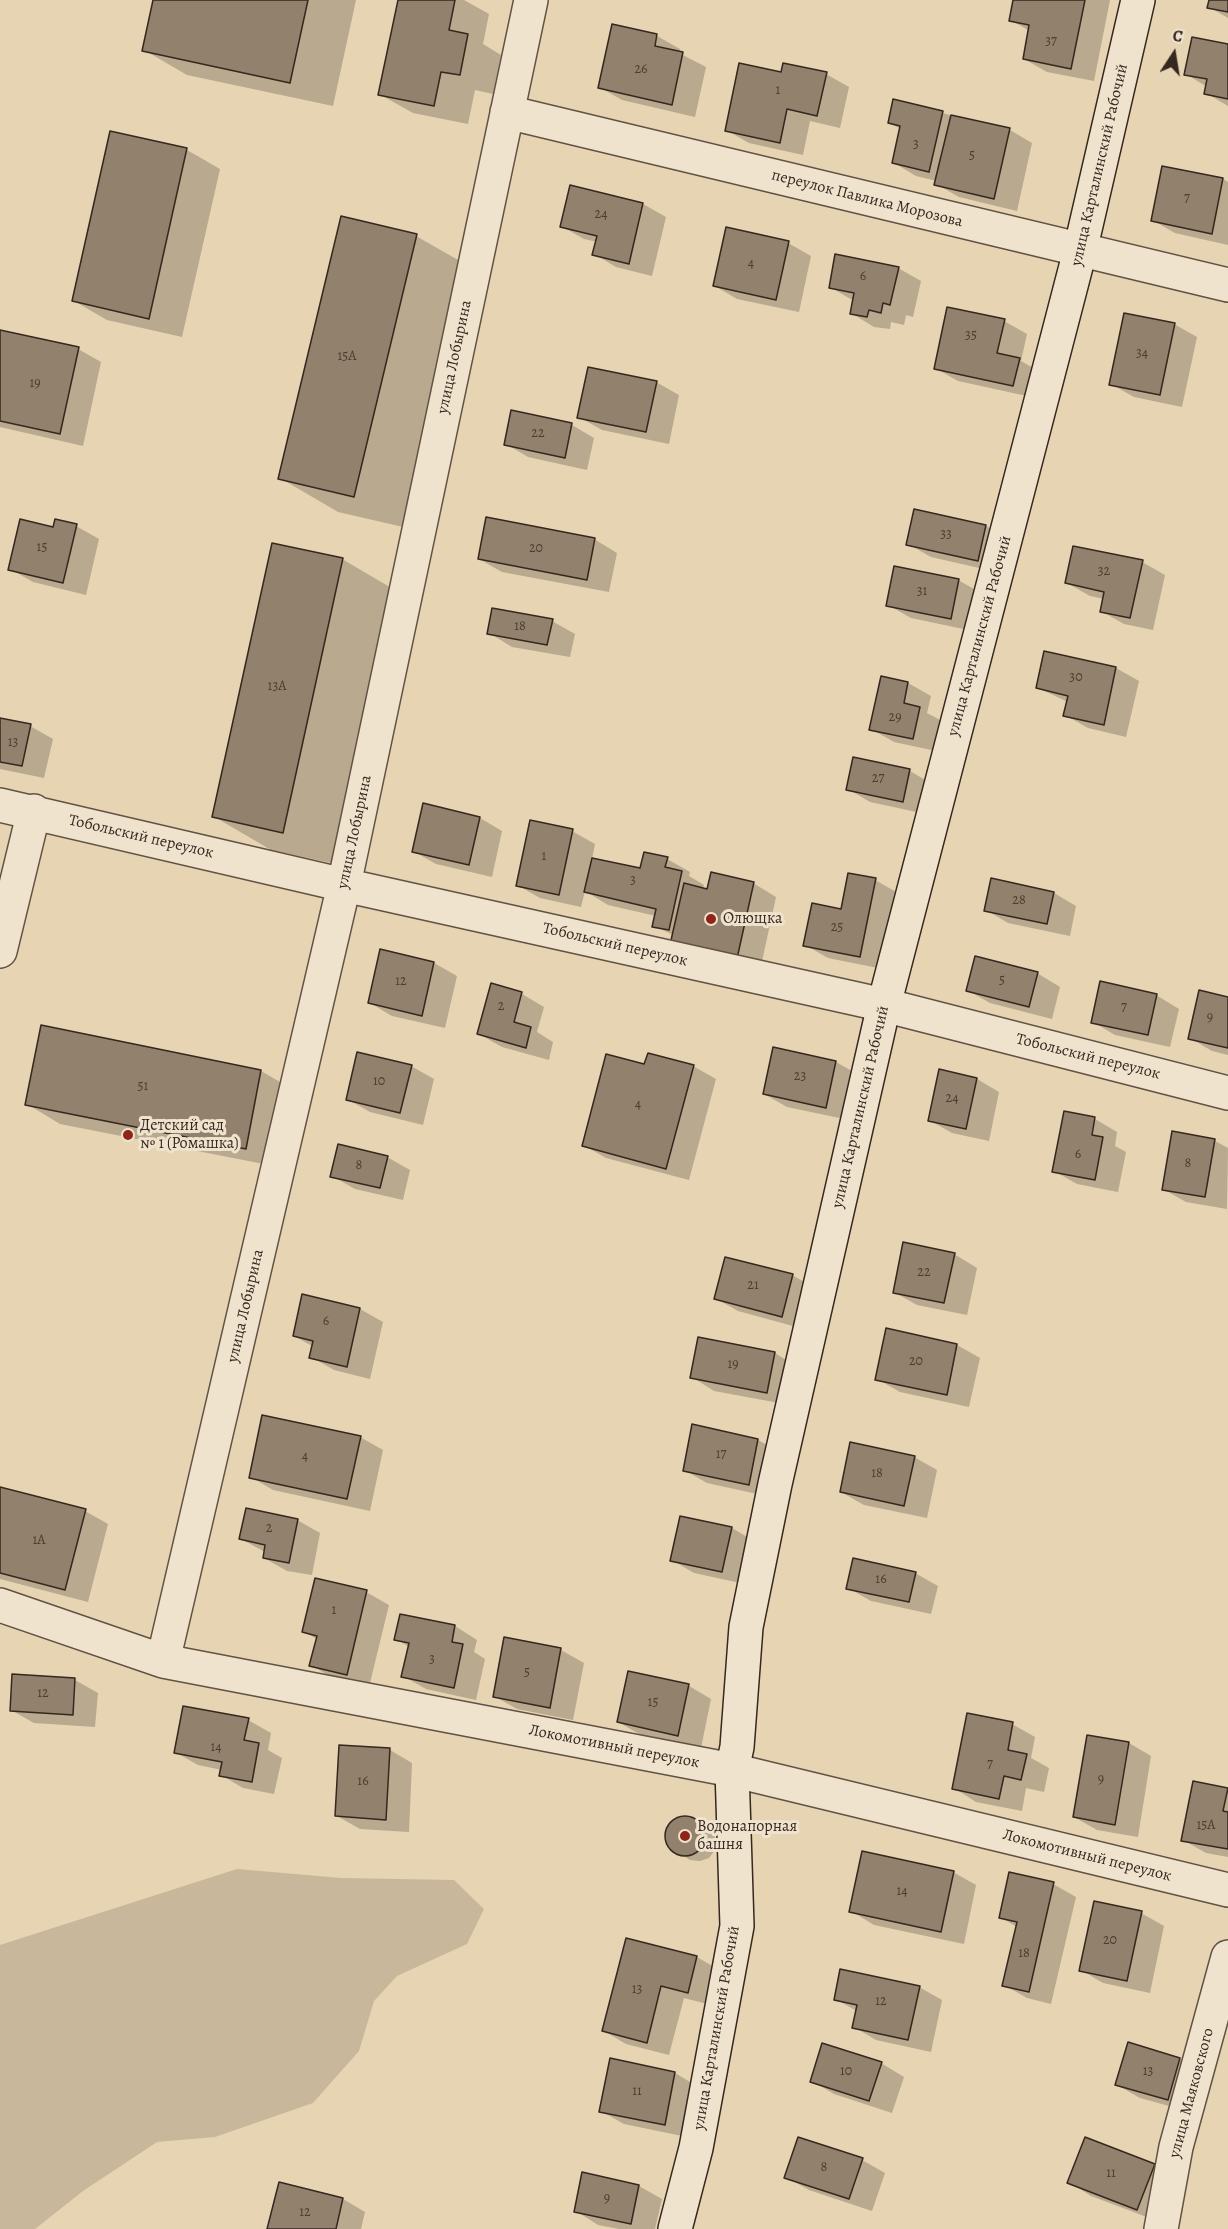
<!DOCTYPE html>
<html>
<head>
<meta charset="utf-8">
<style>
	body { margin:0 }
	#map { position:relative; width:1228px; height:2229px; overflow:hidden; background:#e6d4b3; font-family:Alegreya,serif }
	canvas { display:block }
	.north { position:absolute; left:1144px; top:24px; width:60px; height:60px; -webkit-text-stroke:4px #efe3ce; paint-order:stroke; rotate:12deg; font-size:16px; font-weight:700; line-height:24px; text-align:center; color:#36271f }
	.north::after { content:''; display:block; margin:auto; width:21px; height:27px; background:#36271f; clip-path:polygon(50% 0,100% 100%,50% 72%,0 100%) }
</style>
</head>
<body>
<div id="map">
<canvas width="1228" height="2229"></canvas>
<div class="north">С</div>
</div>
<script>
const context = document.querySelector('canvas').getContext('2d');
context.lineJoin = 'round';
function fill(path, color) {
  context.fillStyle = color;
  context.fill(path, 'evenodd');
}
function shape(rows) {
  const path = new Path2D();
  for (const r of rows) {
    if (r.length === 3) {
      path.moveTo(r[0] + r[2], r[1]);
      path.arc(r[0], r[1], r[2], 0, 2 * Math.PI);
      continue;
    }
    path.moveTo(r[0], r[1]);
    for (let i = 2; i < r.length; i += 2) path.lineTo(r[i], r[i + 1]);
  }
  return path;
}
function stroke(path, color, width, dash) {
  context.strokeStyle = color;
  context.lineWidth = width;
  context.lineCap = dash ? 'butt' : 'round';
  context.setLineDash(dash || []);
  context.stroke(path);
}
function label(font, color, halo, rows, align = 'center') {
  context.font = font + ' Alegreya,serif';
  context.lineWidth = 6;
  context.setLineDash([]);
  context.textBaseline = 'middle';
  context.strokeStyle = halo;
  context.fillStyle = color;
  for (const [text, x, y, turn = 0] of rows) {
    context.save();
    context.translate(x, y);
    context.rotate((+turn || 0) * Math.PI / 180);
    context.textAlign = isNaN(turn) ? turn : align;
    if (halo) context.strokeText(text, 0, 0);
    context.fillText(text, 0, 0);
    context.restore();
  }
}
const green = shape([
	[237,1869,341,1878,454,1880,484,1909,467,1944,397,1976,374,2001,359,2051,313,2103,215,2137,157,2142,83,2191,35,2229,0,2229,0,1945]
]);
const shadow = shape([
	[155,0,356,0,333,106,187,75,144,50],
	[399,0,464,0,489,14,483,44,501,55,493,94,475,90,468,124,413,113,379,94],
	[1014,0,1110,0,1094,81,1047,72,1024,59,1030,31,1010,20],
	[1211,0,1228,0,1228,18,1209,7],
	[613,26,657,36,680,49,679,53,706,67,695,117,622,100,599,87],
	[1228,46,1228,106,1206,93,1207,87,1186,74],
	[783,74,826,74,849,87,840,128,810,121,803,155,749,143,726,130],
	[894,101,1010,130,1032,143,1017,211,959,197,936,184,937,181,916,176,894,163,901,129,889,123],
	[187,150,220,169,182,337,107,320,74,301],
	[1223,179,1228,182,1228,245,1175,233,1152,220],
	[571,187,643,204,666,217,652,276,616,267,594,254,597,242,584,239,561,226],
	[416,236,474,269,412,529,338,512,280,478],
	[788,243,811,256,799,312,737,299,715,286],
	[898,268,921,281,913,317,906,315,904,325,891,322,890,329,874,327,851,313,854,301,830,287],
	[1004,321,1027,334,1021,361,1042,373,1036,398,958,381,935,368],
	[1174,324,1197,337,1182,407,1134,397,1111,384],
	[0,332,78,349,101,362,83,446,0,427],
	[656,382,679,395,669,444,602,430,579,417],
	[572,425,594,438,587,470,528,457,506,444],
	[76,526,99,539,86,595,33,582,10,569],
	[986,526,1008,539,1001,573,931,557,908,544],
	[594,539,617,553,609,592,502,572,479,559],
	[342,559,400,593,341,865,271,850,213,816],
	[1142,562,1165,575,1153,630,1124,624,1101,611,1104,599,1090,596,1067,583],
	[958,580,981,593,973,631,911,618,888,605],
	[552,621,575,634,570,657,512,647,489,633],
	[1045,653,1116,668,1139,681,1126,737,1088,728,1065,715,1068,702,1038,688],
	[882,678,908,683,931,696,927,713,942,721,936,751,894,742,871,729],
	[0,720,30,726,53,739,44,778,0,769],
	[910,771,932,784,926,814,870,802,848,789],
	[480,818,502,831,492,877,436,864,413,851],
	[572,831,595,844,592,859,642,870,667,859,690,872,689,876,704,885,703,889,753,883,776,897,759,975,654,926,656,916,608,905,585,891,581,907,540,898,517,885],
	[875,880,898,893,883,969,828,958,805,945],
	[1054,893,1076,906,1070,936,1008,923,986,910],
	[382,951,434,963,457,976,445,1028,392,1016,370,1003],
	[1037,973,1060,987,1052,1019,990,1003,967,990],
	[492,985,522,994,544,1007,537,1032,553,1042,549,1060,502,1047,479,1034],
	[1156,995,1179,1009,1170,1047,1115,1035,1093,1022],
	[1228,999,1228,1055,1212,1051,1190,1038],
	[774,1049,836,1062,859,1075,849,1120,787,1107,764,1094],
	[411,1066,434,1079,423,1125,370,1112,347,1099],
	[646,1066,693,1066,716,1079,689,1180,606,1158,583,1145],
	[261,1071,294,1090,279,1167,60,1124,27,1104],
	[977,1079,999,1092,989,1141,952,1133,929,1120],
	[1095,1119,1117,1132,1115,1146,1126,1152,1118,1192,1077,1184,1054,1171],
	[1173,1133,1215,1141,1228,1148,1227,1209,1186,1202,1163,1189],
	[387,1157,410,1170,403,1200,355,1189,332,1176],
	[954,1254,977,1268,967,1315,917,1305,894,1292],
	[792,1275,815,1288,804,1329,738,1311,715,1298],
	[303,1296,360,1309,383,1322,370,1379,334,1370,311,1357,314,1347,294,1336],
	[887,1330,957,1345,980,1358,969,1407,900,1392,877,1379],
	[699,1339,775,1353,797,1367,790,1405,714,1391,692,1377],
	[694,1426,758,1440,781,1453,771,1497,707,1483,684,1470],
	[360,1437,383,1450,370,1511,273,1490,251,1477],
	[914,1457,937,1470,927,1518,864,1505,841,1492],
	[0,1489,85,1511,108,1524,88,1602,0,1579],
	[681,1518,732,1528,754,1541,745,1584,694,1573,672,1560],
	[297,1520,320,1533,312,1575,287,1571,264,1558,265,1552,241,1539],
	[915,1573,938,1586,931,1614,871,1601,848,1588],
	[366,1592,389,1605,369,1687,334,1679,311,1665,317,1639,304,1632],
	[455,1626,477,1640,474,1652,485,1659,476,1700,426,1689,403,1676,409,1647,396,1639],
	[505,1639,561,1650,584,1663,573,1720,517,1709,494,1696],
	[75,1680,98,1693,95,1727,34,1723,11,1710],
	[689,1686,711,1699,701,1748,641,1735,618,1722],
	[248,1720,271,1733,268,1750,282,1758,274,1794,243,1788,221,1775,222,1770,198,1765,175,1752],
	[1012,1724,1035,1737,1031,1758,1049,1768,1044,1792,1026,1788,1022,1811,976,1802,954,1788],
	[1129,1743,1151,1756,1138,1837,1097,1830,1074,1817],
	[390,1750,412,1763,409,1832,360,1829,337,1816],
	[1194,1783,1228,1790,1228,1857,1206,1853,1183,1840],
	[684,1817,693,1819,713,1832,716,1841,715,1850,709,1858,700,1861,690,1860,670,1847,667,1838,668,1828,675,1820],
	[953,1872,976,1885,964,1944,874,1925,851,1911],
	[1053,1884,1076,1897,1051,2004,1027,1998,1004,1985,1017,1927,1000,1917],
	[1141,1913,1164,1926,1150,1993,1103,1983,1081,1970],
	[627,1939,697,1957,719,1970,711,2005,684,1998,669,2055,626,2044,604,2031],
	[919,1987,942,2000,931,2052,876,2040,854,2027,857,2011,835,1999],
	[1129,2044,1180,2059,1202,2072,1191,2112,1140,2098,1117,2085],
	[881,2063,904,2077,892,2113,834,2094,812,2081],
	[675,2073,697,2086,687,2137,624,2124,601,2111],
	[862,2160,885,2173,872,2211,809,2190,786,2177],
	[1154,2166,1177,2179,1160,2222,1091,2196,1069,2182],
	[584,2174,639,2186,662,2199,655,2229,619,2229,598,2225,576,2211],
	[280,2183,343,2199,365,2212,361,2229,268,2229]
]);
const building = shape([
	[153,0,308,0,290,83,142,51,153,0],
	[398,0,455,0,449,30,468,34,460,75,441,72,434,106,378,95,398,0],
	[1013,0,1085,0,1071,69,1023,59,1029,25,1009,21,1013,0],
	[1209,0,1228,0,1228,12,1207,8,1209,0],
	[612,24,657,34,655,46,683,52,672,105,598,88,612,24],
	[1192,37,1228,44,1228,99,1204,94,1207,79,1184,75,1192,37],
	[739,63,781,72,783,63,827,72,817,116,787,109,780,143,725,131,739,63],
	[893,99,943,111,929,172,892,163,900,126,888,123,893,99],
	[951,115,1010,128,994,199,934,185,951,115],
	[110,131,187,148,149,319,72,301,110,131],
	[1162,166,1223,178,1212,234,1151,221,1162,166],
	[570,185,643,203,629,264,592,255,597,236,560,227,570,185],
	[341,216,417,234,354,497,278,479,341,216],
	[726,227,789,241,776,300,713,286,726,227],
	[835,254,899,267,890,305,883,303,881,313,869,310,867,317,850,314,854,293,829,288,835,254],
	[947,307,1005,319,997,353,1020,358,1013,386,934,369,947,307],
	[1124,313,1175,323,1160,395,1109,385,1124,313],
	[0,330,79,347,60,434,0,421,0,330],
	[588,367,657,381,646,432,577,418,588,367],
	[511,410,572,423,565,458,504,445,511,410],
	[914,509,986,525,978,561,906,545,914,509],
	[486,517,595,538,587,580,478,559,486,517],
	[20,519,53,527,55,519,77,524,63,583,8,570,20,519],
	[272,543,343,558,283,833,212,817,272,543],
	[1073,546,1143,560,1130,618,1100,612,1104,592,1065,583,1073,546],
	[894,566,959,579,951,619,886,606,894,566],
	[492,608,553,619,547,645,487,634,492,608],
	[1044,651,1116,667,1104,725,1063,716,1068,696,1036,688,1044,651],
	[881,676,908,682,904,703,920,707,913,739,869,730,881,676],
	[0,718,31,724,22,766,0,762,0,718],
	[853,757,910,769,903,802,846,790,853,757],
	[423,803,480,817,469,865,412,852,423,803],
	[530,820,573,829,559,895,516,886,530,820],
	[644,852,668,857,665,867,682,871,669,930,652,927,656,909,584,892,592,858,640,868,644,852],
	[711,872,754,882,736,963,669,949,684,883,707,889,711,872],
	[848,873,876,878,860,957,803,946,812,903,841,909,848,873],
	[991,878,1054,892,1047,924,984,911,991,878],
	[380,949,434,962,422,1016,368,1003,380,949],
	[975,956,1038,972,1029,1007,966,991,975,956],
	[1100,981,1157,994,1148,1035,1091,1023,1100,981],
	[491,983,522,992,514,1022,531,1027,526,1048,477,1034,491,983],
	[1199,990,1228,997,1228,1048,1188,1039,1199,990],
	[41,1025,261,1070,246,1149,25,1105,41,1025],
	[773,1047,836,1061,826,1108,763,1094,773,1047],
	[357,1052,412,1065,400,1113,346,1100,357,1052],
	[648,1053,694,1065,666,1169,582,1146,606,1054,644,1064,648,1053],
	[939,1069,977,1078,966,1129,928,1121,939,1069],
	[1064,1111,1095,1117,1092,1135,1103,1137,1095,1180,1052,1172,1064,1111],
	[1172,1131,1215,1139,1205,1197,1162,1190,1172,1131],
	[338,1144,388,1156,380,1188,330,1177,338,1144],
	[903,1242,955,1253,944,1303,893,1293,903,1242],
	[725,1257,793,1274,782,1317,714,1299,725,1257],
	[302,1294,360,1308,347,1367,309,1358,313,1341,293,1336,302,1294],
	[886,1328,957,1344,947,1395,875,1380,886,1328],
	[698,1337,775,1352,767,1393,690,1378,698,1337],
	[262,1415,361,1436,347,1499,249,1478,262,1415],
	[692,1424,758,1439,749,1485,683,1471,692,1424],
	[850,1442,915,1456,904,1506,840,1492,850,1442],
	[0,1487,86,1509,65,1590,0,1573,0,1487],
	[246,1508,298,1519,289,1563,263,1558,265,1545,239,1539,246,1508],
	[680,1516,732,1527,722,1572,670,1561,680,1516],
	[853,1558,916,1572,909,1602,846,1589,853,1558],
	[315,1578,367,1590,347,1675,309,1666,317,1636,302,1632,315,1578],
	[400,1614,455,1625,452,1642,463,1644,454,1688,401,1677,409,1643,394,1640,400,1614],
	[504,1637,561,1648,550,1708,493,1697,504,1637],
	[628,1671,689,1684,678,1736,617,1722,628,1671],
	[12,1674,75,1678,73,1715,10,1711,12,1674],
	[183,1706,249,1718,244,1740,259,1743,252,1782,219,1776,222,1762,174,1753,183,1706],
	[967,1713,1013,1722,1008,1750,1027,1754,1021,1780,1004,1776,999,1799,952,1789,967,1713],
	[1087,1735,1129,1742,1115,1825,1073,1817,1087,1735],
	[339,1745,390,1748,386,1820,335,1816,339,1745],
	[1193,1781,1228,1788,1223,1811,1228,1812,1228,1849,1181,1841,1193,1781],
	[685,1836,20],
	[862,1851,954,1871,941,1932,849,1912,862,1851],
	[1009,1872,1054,1882,1029,1992,1002,1986,1017,1922,999,1918,1009,1872],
	[1094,1901,1142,1911,1127,1981,1079,1971,1094,1901],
	[626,1938,697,1956,688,1993,661,1986,647,2043,602,2031,626,1938],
	[840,1969,920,1986,908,2040,852,2028,857,2005,834,2000,840,1969],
	[1128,2042,1180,2058,1168,2100,1115,2085,1128,2042],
	[822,2043,882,2062,869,2101,810,2082,822,2043],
	[610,2058,675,2072,665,2125,599,2112,610,2058],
	[798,2137,863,2158,849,2199,784,2178,798,2137],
	[1085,2137,1155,2164,1137,2210,1067,2183,1085,2137],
	[582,2172,639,2185,631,2224,574,2212,582,2172],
	[279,2182,343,2198,336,2229,267,2229,279,2182]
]);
const street = shape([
	[507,112,1228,285],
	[0,805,344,885,884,1005,1228,1093],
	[0,951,34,811],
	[0,1605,163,1661,732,1770,1228,1890],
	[163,1661,344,885,531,0],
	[1161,2229,1176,2147,1228,1957]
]);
const secondary = shape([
	[675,2229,696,2148,737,1926,732,1770,737,1747,746,1627,775,1484,884,1005,1080,251,1138,0]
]);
const markers = [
	[711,919,6,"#8f2418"],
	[128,1135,6,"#8f2418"],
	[685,1836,6,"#8f2418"]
];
const numberNames = [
	["37",1051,42],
	["26",641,70],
	["1",778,91],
	["3",916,145],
	["5",972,156],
	["7",1187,199],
	["24",601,215],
	["4",751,264],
	["6",863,277],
	["35",971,336],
	["34",1142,354],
	["15А",347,357],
	["19",35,384],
	["22",538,434],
	["33",946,535],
	["15",42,548],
	["20",536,549],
	["32",1104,572],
	["31",922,592],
	["18",520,627],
	["30",1076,678],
	["13А",277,687],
	["29",895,718],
	["13",13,743],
	["27",878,779],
	["1",544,857],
	["3",633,881],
	["28",1019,901],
	["25",837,928],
	["5",1002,981],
	["12",401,982],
	["2",501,1007],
	["7",1124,1008],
	["9",1210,1018],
	["23",800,1077],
	["10",379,1082],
	["51",143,1087],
	["24",952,1099],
	["4",638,1105],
	["6",1078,1155],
	["8",1188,1164],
	["8",359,1166],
	["22",924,1273],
	["21",753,1286],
	["6",326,1322],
	["20",916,1362],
	["19",733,1365],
	["17",721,1455],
	["4",305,1457],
	["18",877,1474],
	["2",269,1529],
	["1А",39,1541],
	["16",881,1580],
	["1",334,1611],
	["3",432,1660],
	["5",527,1673],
	["12",43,1694],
	["15",653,1703],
	["14",216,1748],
	["7",990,1765],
	["9",1101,1780],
	["16",363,1782],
	["15А",1206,1826],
	["14",902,1892],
	["20",1110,1941],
	["18",1024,1954],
	["13",637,1990],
	["12",881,2002],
	["10",846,2072],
	["13",1148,2072],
	["11",637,2092],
	["8",824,2168],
	["11",1111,2174],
	["9",607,2199],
	["12",305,2213]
];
const streetNames = [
	["улица Карталинский Рабочий",1100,165,-77],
	["переулок Павлика Морозова",867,199,14],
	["улица Лобырина",455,357,-78],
	["улица Карталинский Рабочий",980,636,-75],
	["улица Лобырина",355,832,-78],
	["Тобольский переулок",141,837,13],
	["Тобольский переулок",615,945,13],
	["Тобольский переулок",1088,1057,14],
	["улица Карталинский Рабочий",861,1107,-77],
	["улица Лобырина",246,1306,-77],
	["Локомотивный переулок",614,1747,11],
	["Локомотивный переулок",1087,1856,14],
	["улица Карталинский Рабочий",717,2028,-80],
	["улица Маяковского",1192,2093,-75]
];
const poiNames = [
	["Олющка",723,919],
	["Детский сад",140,1126],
	["№ 1 (Ромашка)",140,1144],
	["Водонапорная",697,1827],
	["башня",697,1845]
];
fill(green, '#c8b79a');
fill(shadow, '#0003');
fill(building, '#92816c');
stroke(building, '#36271f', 1.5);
stroke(street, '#625244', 36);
stroke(secondary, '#36271f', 36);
stroke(street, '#efe3ce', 33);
stroke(secondary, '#efe3ce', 33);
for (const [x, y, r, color] of markers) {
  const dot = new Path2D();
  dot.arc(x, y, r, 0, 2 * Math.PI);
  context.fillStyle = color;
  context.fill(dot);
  stroke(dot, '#efe3ce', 2);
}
label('14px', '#4d3e32', null, numberNames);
label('16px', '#36271f', '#efe3ce', streetNames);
label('16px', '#36271f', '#efe3ce', poiNames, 'left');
</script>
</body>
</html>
